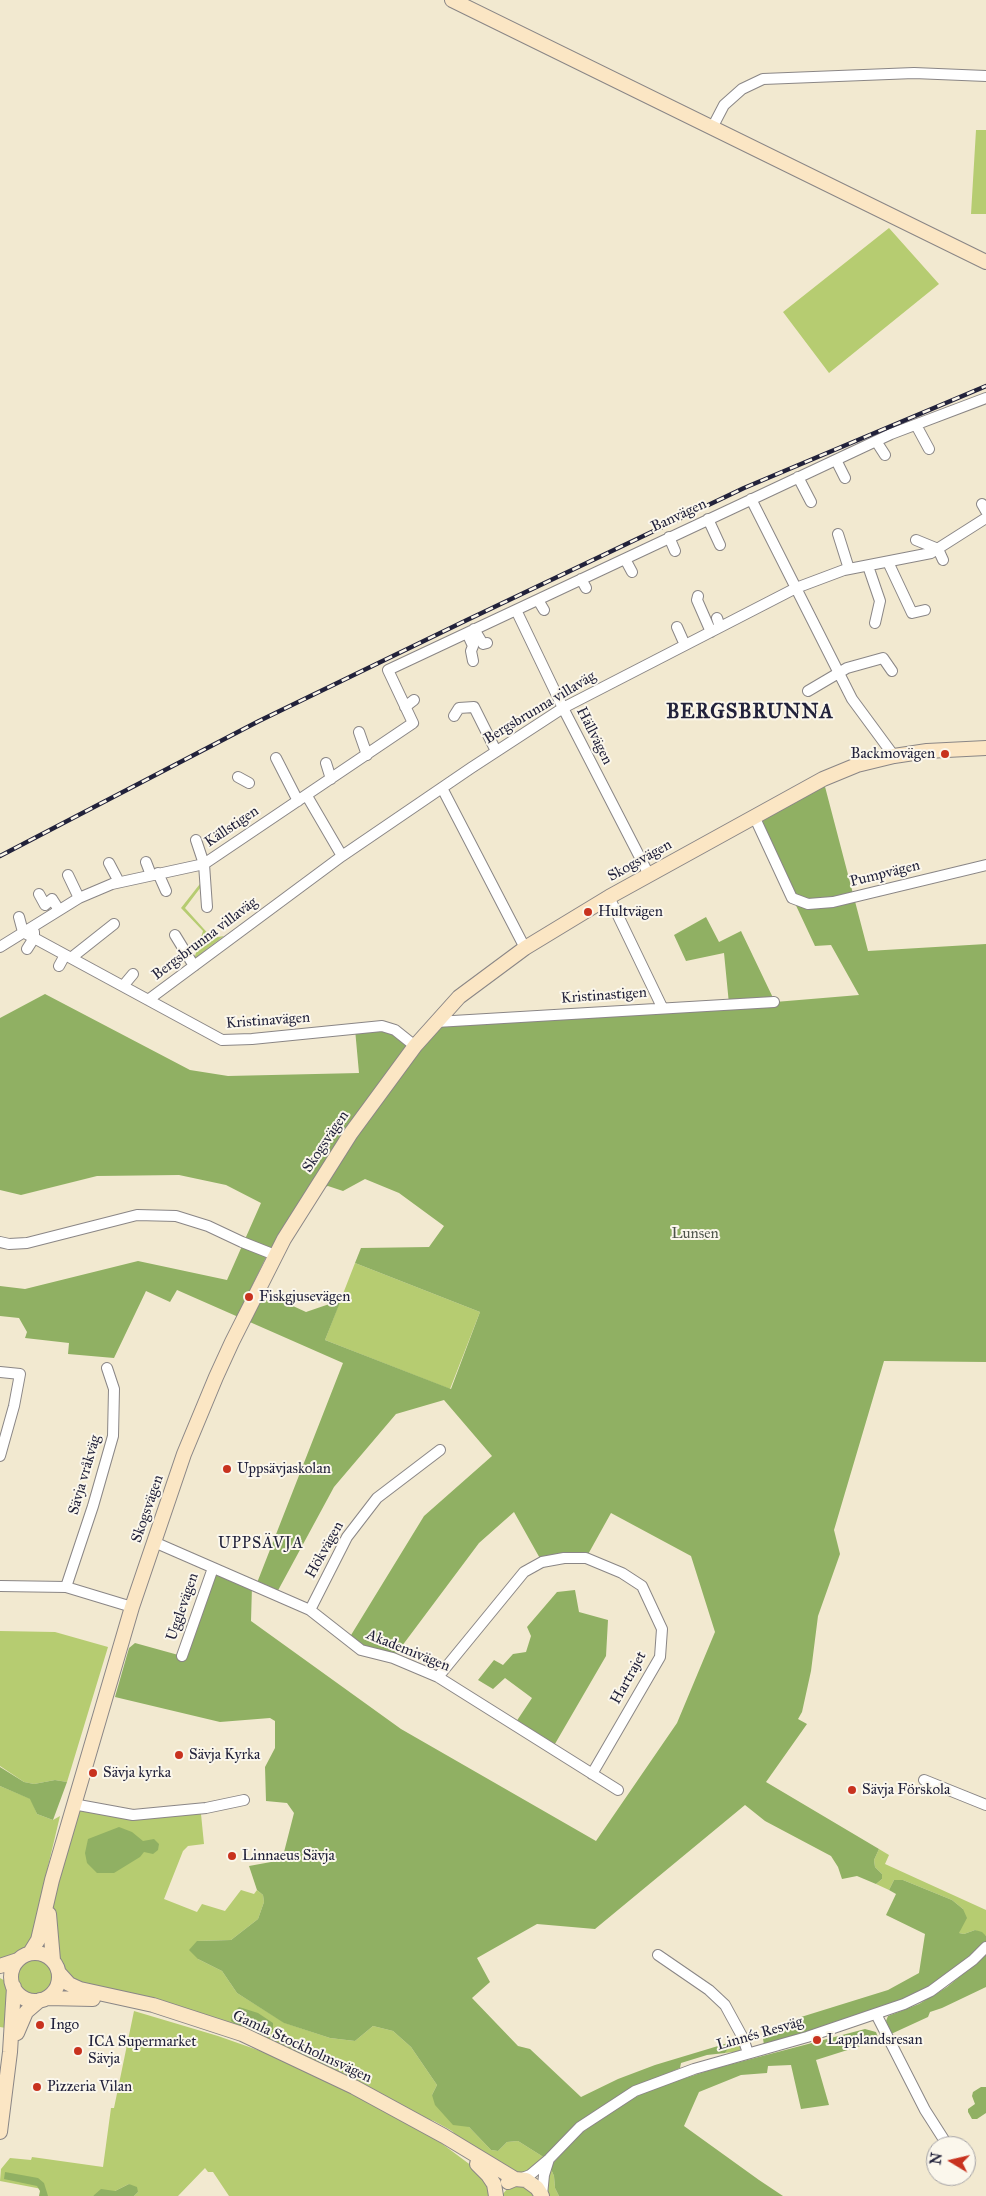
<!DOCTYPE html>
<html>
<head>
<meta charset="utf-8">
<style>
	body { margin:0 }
	#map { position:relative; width:986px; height:2196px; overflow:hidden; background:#f2e9d0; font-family:"IM FELL Great Primer",serif }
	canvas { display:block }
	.north { position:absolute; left:926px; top:2136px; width:50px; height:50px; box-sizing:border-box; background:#fbf7ec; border:1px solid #a4a2a5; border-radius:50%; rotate:279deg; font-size:14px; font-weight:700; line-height:20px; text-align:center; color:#22223b }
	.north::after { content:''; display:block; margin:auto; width:18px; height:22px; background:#c8321e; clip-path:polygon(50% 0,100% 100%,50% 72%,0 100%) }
</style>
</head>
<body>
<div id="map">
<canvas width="986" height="2196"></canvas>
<div class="north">N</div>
</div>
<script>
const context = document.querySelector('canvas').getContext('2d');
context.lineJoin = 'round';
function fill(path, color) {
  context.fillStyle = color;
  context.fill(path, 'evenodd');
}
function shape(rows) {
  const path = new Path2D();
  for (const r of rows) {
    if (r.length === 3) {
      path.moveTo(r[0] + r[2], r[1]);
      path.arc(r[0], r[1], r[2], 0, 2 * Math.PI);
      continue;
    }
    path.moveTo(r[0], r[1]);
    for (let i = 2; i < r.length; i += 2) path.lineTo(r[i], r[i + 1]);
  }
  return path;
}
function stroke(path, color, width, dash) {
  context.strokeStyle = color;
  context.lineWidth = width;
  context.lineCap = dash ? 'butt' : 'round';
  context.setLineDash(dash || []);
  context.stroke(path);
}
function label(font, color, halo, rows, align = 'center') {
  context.font = font + ' "IM FELL Great Primer",serif';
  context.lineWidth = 4;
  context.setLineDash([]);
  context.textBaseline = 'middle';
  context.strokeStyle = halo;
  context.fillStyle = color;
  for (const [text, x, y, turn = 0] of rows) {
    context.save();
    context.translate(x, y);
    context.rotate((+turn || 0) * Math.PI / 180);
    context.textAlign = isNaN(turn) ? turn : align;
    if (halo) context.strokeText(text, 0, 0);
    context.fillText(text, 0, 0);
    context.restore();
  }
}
const green = shape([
	[976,130,986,130,986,214,971,214],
	[889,228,939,284,829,373,783,312],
	[203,880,204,883,185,908,212,938,224,936,194,959,203,931,181,908],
	[355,1263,480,1312,450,1389,325,1340],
	[0,1631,55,1632,108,1647,67,1782,55,1780,34,1784,24,1782,0,1766],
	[0,1786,31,1799,37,1814,53,1820,60,1816,40,1900,33,1945,0,1962],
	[86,1809,184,1811,201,1814,204,1844,188,1846,183,1851,164,1899,197,1912,202,1904,225,1911,241,1890,254,1894,257,1890,263,1895,264,1902,258,1919,231,1940,197,1941,198,1959,222,1971,237,1993,285,2023,330,2038,355,2041,373,2026,393,2031,411,2047,437,2085,432,2095,469,2127,491,2150,498,2151,507,2142,518,2141,545,2158,535,2169,521,2174,514,2173,462,2142,452,2131,434,2121,418,2116,309,2059,82,1987,64,1976,53,1944,52,1905,79,1811],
	[879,1849,889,1855,885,1864,986,1910,986,1936,975,1930,964,1934,959,1933,963,1909,952,1900,903,1880,894,1880,889,1890,876,1884,882,1879,882,1874,875,1867,874,1860],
	[36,1977,19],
	[0,1978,7,1982,10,1991,6,2028,0,2027],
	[134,2011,218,2036,269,2054,335,2084,437,2140,484,2175,491,2196,229,2196,213,2172,208,2172,205,2168,178,2196,134,2196,138,2192,129,2184,115,2191,93,2196,41,2196,42,2189,0,2181,1,2169,10,2158,31,2160,32,2157,103,2167,111,2108,114,2108],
	[742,2040,742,2045,739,2053,735,2055,733,2052,725,2053,728,2047,728,2043],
	[550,2167,554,2176,555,2188,559,2196,546,2196],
	[523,2184,537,2196,501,2196,509,2187]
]);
const forest = shape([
	[823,779,868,951,986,944,986,1362,884,1361,834,1530,840,1554,818,1616,811,1671,802,1712,798,1719,807,1724,766,1782,879,1849,874,1860,875,1867,882,1874,882,1879,876,1884,857,1876,842,1879,838,1867,831,1856,765,1821,745,1805,595,1929,537,1924,477,1958,490,1982,472,1998,518,2046,530,2049,581,2097,618,2079,655,2065,728,2043,729,2047,725,2053,707,2055,681,2063,680,2068,633,2088,545,2158,518,2141,507,2142,498,2151,491,2150,469,2127,453,2125,435,2105,432,2095,437,2085,411,2047,393,2031,373,2026,355,2041,330,2038,284,2023,237,1993,222,1971,198,1959,189,1950,197,1941,231,1940,258,1919,264,1902,263,1895,257,1890,249,1866,282,1860,294,1813,287,1803,266,1801,265,1767,275,1748,275,1721,270,1718,220,1722,115,1697,129,1648,135,1643,182,1656,213,1568,252,1586,251,1621,401,1729,596,1841,677,1723,715,1632,691,1556,611,1513,586,1558,542,1562,514,1512,479,1543,393,1658,348,1640,424,1516,492,1456,444,1400,396,1414,334,1487,275,1596,255,1588,343,1363,177,1290,170,1302,146,1291,114,1358,68,1354,69,1343,25,1338,27,1332,19,1318,0,1316,0,1286,25,1289,138,1261,227,1280,261,1203,226,1185,179,1175,97,1176,21,1195,0,1190,0,1018,45,994,190,1070,228,1076,359,1073,355,1029,382,1026,415,1046,436,1022,729,1004,724,953,686,961,674,935,706,917,719,942,741,931,775,1002,859,995,831,945,815,946,754,816],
	[365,1179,399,1193,444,1226,429,1247,361,1248,355,1263,480,1312,451,1389,325,1340,341,1300,306,1312,280,1300,248,1294,268,1253,304,1194,328,1186,343,1191],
	[575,1590,579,1612,608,1620,606,1656,552,1749,514,1725,532,1698,505,1678,493,1689,478,1680,494,1660,503,1665,513,1654,526,1652,531,1636,527,1627,557,1592],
	[0,1767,24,1782,34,1784,55,1780,67,1782,53,1820,37,1814,30,1799,0,1786],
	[119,1827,132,1832,143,1841,154,1839,159,1844,158,1850,153,1854,144,1852,140,1857,114,1873,97,1873,87,1863,85,1853,88,1839],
	[894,1880,903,1880,952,1900,963,1909,967,1918,959,1933,964,1934,975,1930,982,1932,986,1936,986,1942,938,1982,893,2005,764,2045,762,2032,801,2017,888,1990,919,1973,925,1934,886,1915,896,1894,889,1890],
	[986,1955,986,1987,942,2008,930,2012,928,2017,891,2034,886,2021,888,2016,919,2004,947,1987],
	[239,2007,258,2013,273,2023,273,2030,267,2031,258,2023,248,2028,238,2026,231,2021,232,2014],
	[865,2029,876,2032,879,2040,816,2060,829,2105,801,2109,791,2065,768,2066,767,2073,741,2075,699,2092,684,2126,759,2180,783,2196,559,2196,555,2188,554,2176,550,2167,576,2137,617,2107,649,2090,713,2069],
	[981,2087,986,2087,986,2113,977,2119,972,2119,968,2112,968,2109,975,2104,972,2096,973,2092],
	[5,2172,38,2178,44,2183,48,2196,39,2196,40,2191,37,2186,4,2179],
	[129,2184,137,2187,138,2192,134,2196,93,2196,101,2189,115,2191]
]);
const street = shape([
	[712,128,724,105,742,89,763,79,914,73,986,76],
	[916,425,929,449],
	[876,441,885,455],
	[836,460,845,478],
	[798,477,811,502],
	[751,499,852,699,894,756],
	[982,504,986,511],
	[708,519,720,545],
	[838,534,849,569],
	[669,537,675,551],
	[916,540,938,549,943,560],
	[625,559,632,572],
	[888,562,912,613,925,610],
	[868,566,880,601,875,623],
	[581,579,586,588],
	[698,596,697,600,711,632],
	[538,600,544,610],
	[516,610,563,708,649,875],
	[717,618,720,627],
	[677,627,685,645],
	[474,629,483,644,487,643],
	[467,633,473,646,471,651,473,661],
	[808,691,847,668,883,658,892,671],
	[405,707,414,700],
	[454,716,459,708,474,707,496,751],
	[359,732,367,755],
	[276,758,298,801],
	[326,763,331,779],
	[238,777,249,783],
	[442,788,525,948],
	[307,796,342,856],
	[754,816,792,898,808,904,833,902,986,865],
	[196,840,204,864,207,907],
	[146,862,151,875],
	[109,863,119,882],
	[158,873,166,891],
	[68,875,79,898],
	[39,894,45,905,52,899,59,910],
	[609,897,662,1007],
	[19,917,23,932,222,1040,252,1039,382,1026,395,1030,415,1046],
	[175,935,194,966],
	[0,947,79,898,112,884,204,864,413,723,388,670,891,434,986,398],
	[27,949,34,938,34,932],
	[71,958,114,924],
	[59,966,65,955],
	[123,986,133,974],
	[148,1000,342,856,471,768,563,708,796,588,844,570,931,553,986,518],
	[436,1022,774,1002],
	[0,1242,9,1244,27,1243,137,1215,176,1216,208,1226,242,1242,275,1255],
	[0,1372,20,1374,14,1406,0,1456],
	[154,1542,310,1610,361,1650,393,1658,438,1677,618,1790],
	[0,1586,66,1587,132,1607],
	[66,1587,93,1506,113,1436,114,1389,107,1368],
	[310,1610,347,1537,377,1498,440,1450],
	[182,1656,213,1568],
	[438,1677,524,1572,542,1562,564,1558,586,1558,622,1573,642,1586,662,1629,660,1657,592,1774],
	[924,1780,986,1805],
	[73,1804,133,1815,206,1808,244,1800],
	[658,1955,709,1990,725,2005,743,2038,748,2053],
	[876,2014,925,2110,948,2146],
	[520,2179,530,2175,549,2159,580,2127,635,2091,694,2069,807,2037,904,2004,931,1991,973,1960,986,1947],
	[542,2195,544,2175,549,2159]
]);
const secondary = shape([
	[452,0,986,262],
	[49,1914,53,1960],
	[30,1953,38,1940,52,1880,132,1607,184,1454,216,1377,232,1342,284,1239,351,1133,415,1046,459,997,525,948,609,897,823,779,857,765,894,756,927,751,986,748],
	[35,1977,24],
	[0,1966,18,1960],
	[59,1973,69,1984,80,1989,153,2005,242,2034,354,2087,444,2136,515,2179],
	[47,1998,93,1999],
	[17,2033,26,2012,40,2000],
	[0,2132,10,2052,14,1987],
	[477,2164,488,2175,494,2184,496,2196],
	[508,2182,515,2179,526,2180,537,2188,542,2196]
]);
const rail = shape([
	[0,856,259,721,467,620,744,488,986,386]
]);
const markers = [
	[945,754,5,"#c8321e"],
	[588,912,5,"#c8321e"],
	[249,1297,5,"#c8321e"],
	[227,1469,5,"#c8321e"],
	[179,1755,5,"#c8321e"],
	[93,1773,5,"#c8321e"],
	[852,1790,5,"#c8321e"],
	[232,1856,5,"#c8321e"],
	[40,2025,5,"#c8321e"],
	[817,2040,5,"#c8321e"],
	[78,2051,5,"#c8321e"],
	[37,2087,5,"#c8321e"]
];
const streetNames = [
	["Banvägen",679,516,-25],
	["Bergsbrunna villaväg",540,708,-31],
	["Hällvägen",594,736,63],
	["Källstigen",232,827,-34],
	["Skogsvägen",640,861,-29],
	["Pumpvägen",885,874,-14],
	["Bergsbrunna villaväg",205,939,-37],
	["Kristinastigen",604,996,-4],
	["Kristinavägen",268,1021,-4],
	["Skogsvägen",326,1142,-56],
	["Sävja vråkväg",85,1475,-74],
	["Skogsvägen",148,1509,-71],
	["Hökvägen",325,1550,-61],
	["Ugglevägen",183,1607,-71],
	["Akademivägen",408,1651,22],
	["Hartrajet",629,1678,-61],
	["Linnés Resväg",760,2034,-16],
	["Gamla Stockholmsvägen",302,2047,25]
];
const poiNames = [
	["Backmovägen",935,754,"right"],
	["Hultvägen",598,912],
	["Fiskgjusevägen",259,1297],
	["Uppsävjaskolan",237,1469],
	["Sävja Kyrka",189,1755],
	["Sävja kyrka",103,1773],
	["Sävja Förskola",862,1790],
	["Linnaeus Sävja",242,1856],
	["Ingo",50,2025],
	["Lapplandsresan",827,2040],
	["ICA Supermarket",88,2042],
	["Sävja",88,2059],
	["Pizzeria Vilan",47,2087]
];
const parkNames = [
	["Lunsen",695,1234]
];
const neighbourhoodNames = [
	["UPPSÄVJA",261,1544]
];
const districtNames = [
	["BERGSBRUNNA",750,713]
];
fill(green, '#b6cc71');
fill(forest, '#90b063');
stroke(street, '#8a8686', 12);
stroke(secondary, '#8a8686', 16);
stroke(street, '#fff', 10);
stroke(secondary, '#fbe6c4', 14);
stroke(rail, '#22223b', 4.5);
stroke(rail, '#fbf7ec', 2.5, [8]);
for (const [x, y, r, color] of markers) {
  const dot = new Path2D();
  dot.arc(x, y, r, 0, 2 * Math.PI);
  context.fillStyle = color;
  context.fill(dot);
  stroke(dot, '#fbf7ec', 2);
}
label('15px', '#22223b', '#fbf7ec', streetNames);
label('15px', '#22223b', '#fbf7ec', poiNames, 'left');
label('15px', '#4e554b', '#fbf7ec', parkNames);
context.letterSpacing = '1px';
label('16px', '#22223b', '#fbf7ec', neighbourhoodNames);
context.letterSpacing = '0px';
context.letterSpacing = '1px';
label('bold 20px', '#22223b', '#fbf7ec', districtNames);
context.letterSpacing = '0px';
</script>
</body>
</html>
